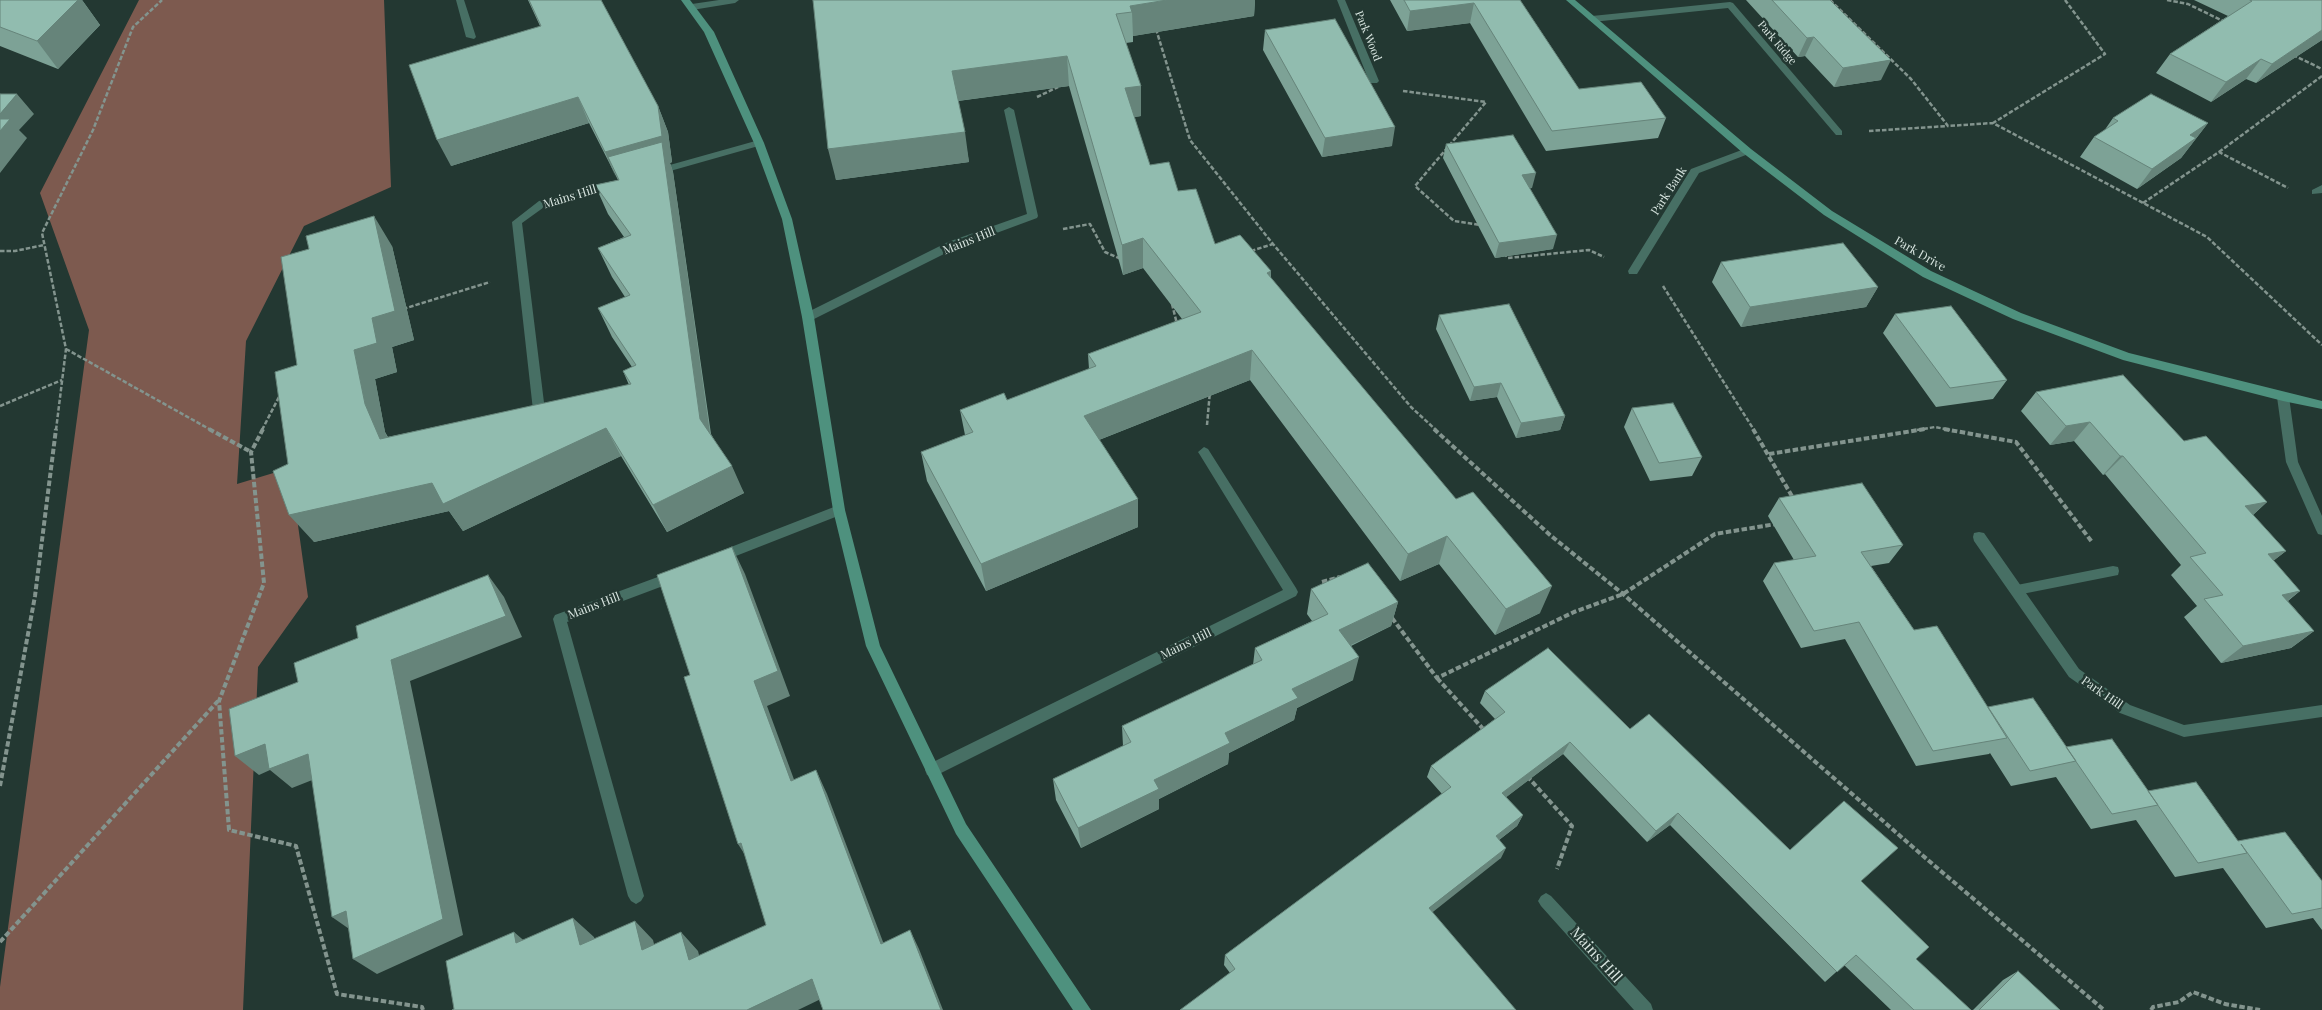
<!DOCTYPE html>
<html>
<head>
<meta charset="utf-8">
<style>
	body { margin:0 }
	canvas { display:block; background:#233832 }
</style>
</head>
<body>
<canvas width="2322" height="1010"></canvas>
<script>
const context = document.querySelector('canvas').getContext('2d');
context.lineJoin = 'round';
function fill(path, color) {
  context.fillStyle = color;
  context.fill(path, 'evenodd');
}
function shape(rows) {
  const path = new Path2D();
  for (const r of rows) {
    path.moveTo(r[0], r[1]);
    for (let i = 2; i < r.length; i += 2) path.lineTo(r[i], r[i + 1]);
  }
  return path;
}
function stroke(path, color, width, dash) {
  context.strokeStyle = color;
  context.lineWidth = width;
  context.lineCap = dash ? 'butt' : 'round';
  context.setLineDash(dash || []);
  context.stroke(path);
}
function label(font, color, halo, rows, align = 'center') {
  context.font = font + ' "Playfair Display",serif';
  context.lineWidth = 5;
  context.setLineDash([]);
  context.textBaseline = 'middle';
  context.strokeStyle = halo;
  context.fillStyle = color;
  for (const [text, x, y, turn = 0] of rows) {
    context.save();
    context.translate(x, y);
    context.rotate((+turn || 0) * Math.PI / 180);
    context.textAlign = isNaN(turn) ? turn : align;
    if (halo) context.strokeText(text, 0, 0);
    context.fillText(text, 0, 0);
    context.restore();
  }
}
const forest = shape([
	[139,0,384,0,391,187,304,226,246,341,237,484,290,468,308,597,258,667,243,1010,0,1010,0,987,89,330,40,193]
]);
const pathFar1 = shape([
	[1830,0,1911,79,1948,126,1993,123],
	[2065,0,2105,54,1993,123,2207,237,2322,345],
	[2167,0,2188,4,2225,22],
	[1156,29,1190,140,1273,244,1411,407,1436,430],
	[2293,55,2322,69],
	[1403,91,1486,102,1415,186,1454,221,1481,225],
	[1037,97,1058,87],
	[1869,131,1948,126],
	[2219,152,2322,76],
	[2143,203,2219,152,2288,188],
	[1063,229,1090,224,1105,252,1121,259],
	[0,251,15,251,44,245],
	[1251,251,1273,244],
	[1504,253,1508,258,1589,250,1604,257],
	[1663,286,1754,430],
	[1172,304,1177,324],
	[403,309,490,282],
	[66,349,211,430],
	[0,406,62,380],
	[1207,425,1210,391],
	[56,430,66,349,42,233,93,130,133,27,162,0],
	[262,430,281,393],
	[1917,430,1935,427,1950,430]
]);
const path = shape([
	[209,429,251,452],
	[263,429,251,452,264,583,219,701,229,830,296,846,337,994,422,1007,423,1010],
	[1434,429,1550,535,1623,594,1922,855,2104,1010],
	[1753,429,1793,498],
	[1944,429,2016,442,2092,542],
	[1769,454,1925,429],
	[1322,582,1340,577],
	[1392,618,1437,678,1574,612,1623,594,1715,534,1776,524],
	[1437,678,1485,731],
	[1527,776,1572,826,1557,869],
	[0,786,35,596,56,429],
	[0,942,218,701],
	[2151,1010,2153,1007,2179,1002,2193,992,2225,1004,2260,1010]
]);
const lane = shape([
	[2322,185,2322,193,2312,194,2312,190,2322,185],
	[2113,566,2118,567,2119,571,2118,575,2113,576,2017,595,2012,594,2010,590,2012,586,2017,585,2113,566]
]);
const street = shape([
	[456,0,464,0,476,37,474,39,466,37,456,0],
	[719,0,739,0,735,3,692,10,688,7,692,4,719,0],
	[1337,0,1345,0,1379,81,1377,83,1371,83,1369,81,1337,0],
	[1730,2,1733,3,1842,131,1842,135,1836,135,1728,8,1592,22,1588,19,1592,16,1730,2],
	[1009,107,1014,110,1038,216,1037,218,956,248,812,320,804,320,802,317,804,314,948,242,1027,214,1004,110,1009,107],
	[759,140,764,143,762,145,656,175,651,172,652,170,759,140],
	[1747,148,1752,151,1751,153,1699,173,1637,274,1629,274,1628,271,1691,169,1747,148],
	[613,181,617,182,617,186,547,205,522,223,546,419,540,424,534,419,512,222,539,201,613,181],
	[2283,393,2289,397,2298,462,2322,516,2322,535,2318,534,2316,530,2286,462,2277,397,2283,393],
	[1204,447,1208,449,1296,588,1298,592,1296,596,937,775,932,777,927,775,925,770,927,765,1283,590,1200,455,1198,452,1204,447],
	[839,505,843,506,845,510,843,514,718,563,713,562,712,558,713,554,839,505],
	[1979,532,1984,533,2079,669,2130,705,2184,725,2322,705,2322,717,2184,737,2120,713,2069,677,1974,541,1973,537,1974,533,1979,532],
	[674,571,679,572,681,576,679,580,567,622,644,896,641,901,636,904,631,901,628,896,553,619,555,615,674,571],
	[1546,893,1551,896,1651,1004,1653,1010,1634,1010,1541,906,1538,901,1541,896,1546,893]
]);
const secondary = shape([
	[681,0,690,0,714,32,764,143,792,219,814,317,845,510,880,646,966,824,1091,1010,1073,1010,956,834,866,646,833,510,802,317,782,219,754,143,704,32,681,0],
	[1566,0,1575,0,1751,149,1832,211,1931,271,2021,313,2129,353,2322,401,2322,409,2283,401,2123,360,2013,319,1923,277,1824,215,1743,153,1566,0]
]);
const wall = shape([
	[0,0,82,0,100,25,58,69,0,46],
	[528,0,601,0,658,106,668,132,672,162,670,163,673,172,711,434,744,493,667,532,621,456,463,531,449,511,314,542,288,464,297,365,392,246,414,340,392,347,397,372,375,379,385,432,388,437,629,385,623,371,632,367,612,337,598,308,625,297,612,277,598,248,624,237,608,214,595,185,618,180,589,123,451,166,540,26],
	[813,0,1255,0,1254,16,1133,36,1133,42,1126,43,1141,86,1141,116,1134,117,1150,165,1178,191,1215,244,1271,271,1271,278,1540,613,1495,635,1439,564,1400,581,1250,380,1099,440,1138,527,986,591,927,481,921,452,965,435,960,410,1007,400,1089,369,1088,354,1182,319,1143,268,1123,275,1069,86,958,101,969,162,836,180],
	[1390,0,1520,0,1579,89,1666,118,1658,138,1546,151,1470,23,1407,31],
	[1746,0,1830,0,1881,80,1834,87,1805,56,1798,57],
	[2194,0,2322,0,2322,40,2256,83,2246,79,2211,102,2156,73,2170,54,2228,16],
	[1265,30,1392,146,1322,157,1263,50],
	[2113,118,2208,123,2181,158,2137,189,2080,157,2094,137,2104,131],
	[1446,144,1532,188,1530,188,1553,249,1495,258,1443,158],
	[1721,262,1878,287,1866,307,1741,327,1712,282],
	[1895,314,2007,380,1993,399,1936,407,1883,333],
	[1439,315,1565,416,1560,430,1516,438,1497,397,1470,401,1436,329],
	[2036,392,2184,441,2267,502,2253,515,2286,551,2273,561,2300,591,2288,601,2314,631,2291,648,2221,663,2184,617,2197,606,2171,575,2181,565,2105,474,2103,475,2074,441,2050,445,2021,411],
	[1632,408,1702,457,1692,476,1650,481,1624,427],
	[1779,498,1903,545,1889,563,1871,566,1914,630,1988,707,2066,747,2148,791,2238,841,2322,881,2322,930,2313,918,2266,928,2223,868,2175,877,2136,820,2091,829,2056,777,2011,786,1990,753,1989,754,1916,766,1845,639,1801,648,1763,581,1774,563,1794,560,1768,516],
	[1311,589,1398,602,1391,626,1351,646,1353,680,1297,708,1294,720,1229,753,1228,764,1159,799,1159,809,1081,848,1056,800,1053,779,1123,746,1122,726,1253,665,1255,648,1312,621,1307,614],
	[1485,691,1630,729,1790,850,1861,881,1916,959,1971,1010,1891,1010,1844,965,1825,982,1670,825,1647,842,1563,754,1506,797,1523,815,1517,826,1499,840,1501,858,1230,973,1224,965,1225,955,1442,794,1427,777,1431,766,1495,719,1480,703],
	[2018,971,2060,1010,1973,1010,2003,980]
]);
const shadedWall = shape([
	[78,0,82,0,100,25,58,69,37,41],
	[1167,0,1255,0,1254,16,1133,36,1132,12,1130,6],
	[1474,3,1470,23,1407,31,1410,11],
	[2322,30,2322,40,2256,83,2272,64],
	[1814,37,1805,56,1798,57,1807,38],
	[1067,56,1069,86,957,101,952,71],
	[2261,59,2246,79,2211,102,2226,82],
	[1891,60,1881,80,1834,87,1843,68],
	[1141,86,1141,116,1125,119,1125,88],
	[17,94,34,114,19,130,27,138,0,173,0,114],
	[578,97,589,123,451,166,437,140],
	[658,106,668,132,672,162,670,163,673,172,712,447,700,419,665,164,608,157,616,178,605,152],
	[2208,123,2181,158,2137,189,2152,169,2190,135],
	[1395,127,1392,146,1322,157,1325,138],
	[965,132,969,162,836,180,828,149],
	[1536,173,1532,188,1518,190,1522,175],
	[374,216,392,246,414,340,392,347,397,372,375,379,385,432,401,467,380,439,365,404,354,350,372,318],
	[1557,235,1553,249,1495,258,1499,243],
	[1143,238,1143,268,1123,275,1122,245],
	[1271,271,1269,301,1267,273],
	[1878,287,1866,307,1741,327,1750,307],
	[1252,350,1250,380,1086,445,1084,416],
	[1501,383,1497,397,1470,401,1474,387],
	[1565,416,1560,430,1516,438,1521,423],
	[2090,422,2074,441,2050,445,2066,426],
	[606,428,621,456,463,531,449,511,314,542,289,515],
	[2120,456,2123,456,2105,474,2103,475],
	[732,466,744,493,667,532,653,505],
	[1138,499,1138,527,986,591,981,564],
	[2267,502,2247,520,2245,506],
	[1447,536,1439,564,1400,581,1408,554],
	[732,547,745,574,790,696,767,706,803,804,791,781,754,681],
	[2286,551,2264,568,2268,554],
	[488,575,504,597,522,637,410,681,463,935,377,974,353,959,391,660],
	[1552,586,1540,613,1495,635,1506,609],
	[2300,591,2278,608,2282,595],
	[1398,602,1391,626,1334,653,1339,630],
	[2314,631,2291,648,2221,663,2243,646],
	[1359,657,1353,680,1297,708,1294,720,1229,753,1228,764,1159,799,1159,809,1081,848,1078,828,1292,689],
	[1570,742,1563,754,1496,805,1502,793],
	[265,744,308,754,330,773,292,788,270,770,259,775,235,756],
	[816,770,827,794,891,963,881,944],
	[1678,813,1670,825,1647,842,1656,831],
	[1523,815,1517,826,1490,847,1496,836],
	[741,843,752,866,738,844],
	[1506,848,1501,858,1424,919,1429,908],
	[346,911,355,933,332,917],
	[573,918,594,937,601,964,580,945],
	[635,921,653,940,660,968,642,950],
	[910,930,919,949,943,1010,941,1010],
	[514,932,536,951,516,943],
	[681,932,698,951,705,979,689,960],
	[812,979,825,997,798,1010,747,1010]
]);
const building = shape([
	[0,0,78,0,37,41,0,27,0,0],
	[529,0,601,0,658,106,662,136,605,152,578,97,437,140,409,65,541,26,529,0],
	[813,0,1167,0,1130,6,1132,12,1116,14,1141,86,1125,88,1150,165,1169,162,1178,191,1196,189,1215,244,1240,235,1271,271,1267,273,1456,499,1473,492,1552,586,1506,609,1447,536,1408,554,1252,350,1084,416,1138,499,981,564,921,452,973,432,960,410,1004,393,1007,400,1096,366,1088,354,1201,312,1143,238,1122,245,1067,56,952,71,965,132,828,149,813,0],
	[1404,0,1520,0,1579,89,1641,82,1666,118,1552,131,1474,3,1410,11,1404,0],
	[1772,0,1830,0,1891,60,1843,68,1814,37,1807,38,1772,0],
	[2250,0,2322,0,2322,30,2272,64,2261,59,2226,82,2170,54,2252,1,2250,0],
	[1335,19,1395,127,1325,138,1265,30,1335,19],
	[0,94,17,94,0,114,0,94],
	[2151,94,2208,123,2190,135,2196,138,2152,169,2094,137,2118,121,2113,118,2151,94],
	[0,119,10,119,0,131,0,119],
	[1513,135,1536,173,1522,175,1557,235,1499,243,1446,144,1513,135],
	[662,142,700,419,732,466,653,505,606,428,443,504,432,483,289,515,273,471,288,464,275,372,297,365,281,257,309,249,306,236,374,216,395,311,372,318,377,343,354,350,365,404,380,439,631,384,623,371,636,365,598,308,630,295,598,248,631,235,595,185,619,180,608,157,662,142],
	[1843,243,1878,287,1750,307,1721,262,1843,243],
	[1509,304,1565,416,1521,423,1501,383,1474,387,1439,315,1509,304],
	[1951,306,2007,380,1950,388,1895,314,1951,306],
	[2123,375,2184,441,2206,436,2267,502,2245,506,2286,551,2268,554,2300,591,2282,595,2314,631,2243,646,2204,599,2223,595,2190,557,2206,553,2123,456,2120,456,2090,422,2066,426,2036,392,2123,375],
	[1673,403,1702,457,1659,463,1632,408,1673,403],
	[1862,483,1903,545,1861,552,1914,630,1937,626,2007,738,1933,751,1859,622,1814,631,1774,563,1816,556,1779,498,1862,483],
	[732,547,778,671,754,681,791,781,816,770,881,944,910,930,941,1010,823,1010,812,979,747,1010,452,1010,454,1009,446,961,514,932,516,943,573,918,580,945,635,921,642,950,681,932,689,960,766,925,741,843,738,844,684,677,690,675,657,575,732,547],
	[1368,563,1398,602,1339,630,1359,657,1292,689,1298,698,1225,733,1230,743,1154,780,1159,789,1078,828,1053,779,1131,742,1122,726,1262,660,1255,648,1328,614,1311,589,1368,563],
	[488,575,506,616,391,660,443,919,353,959,346,911,332,917,308,754,269,769,265,744,235,756,229,709,298,682,294,663,358,638,356,626,488,575],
	[1548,648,1630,729,1649,714,1790,850,1844,801,1898,848,1861,881,1929,947,1916,959,1971,1010,1914,1010,1856,955,1837,972,1678,813,1656,831,1570,742,1502,793,1523,815,1496,836,1506,848,1429,908,1516,1010,1180,1010,1235,969,1225,955,1451,787,1431,766,1505,712,1485,691,1548,648],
	[2033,698,2076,761,2030,771,1988,707,2033,698],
	[2112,739,2158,805,2112,814,2066,747,2112,739],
	[2196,782,2238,841,2285,832,2322,881,2322,908,2292,914,2241,844,2247,853,2198,863,2148,791,2196,782],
	[2018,971,2060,1010,1979,1010,2018,971]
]);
const farStreetnames = [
	["Park Wood",1368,36,68],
	["Park Ridge",1777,43,50]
];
const streetNames = [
	["Park Bank",1669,191,-57],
	["Mains Hill",570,197,-17],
	["Mains Hill",969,241,-22],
	["Park Drive",1920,254,30],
	["Mains Hill",594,606,-21],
	["Mains Hill",1186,644,-26],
	["Park Hill",2102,693,35]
];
const nearStreetnames = [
	["Mains Hill",1596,955,48]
];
fill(forest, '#7d5a4f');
stroke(pathFar1, '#83948e', 2.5, [4.5, 2]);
stroke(path, '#83948e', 4, [5.5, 2.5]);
fill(lane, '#476f64');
fill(street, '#476f64');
fill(secondary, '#4e917e');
fill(wall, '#7da296');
fill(shadedWall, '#66847a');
fill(building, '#91bcaf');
stroke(building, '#66847a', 1);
label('11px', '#d8e5e0', '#233832', farStreetnames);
label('12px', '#d8e5e0', '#233832', streetNames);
label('15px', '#d8e5e0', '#233832', nearStreetnames);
</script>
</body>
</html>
